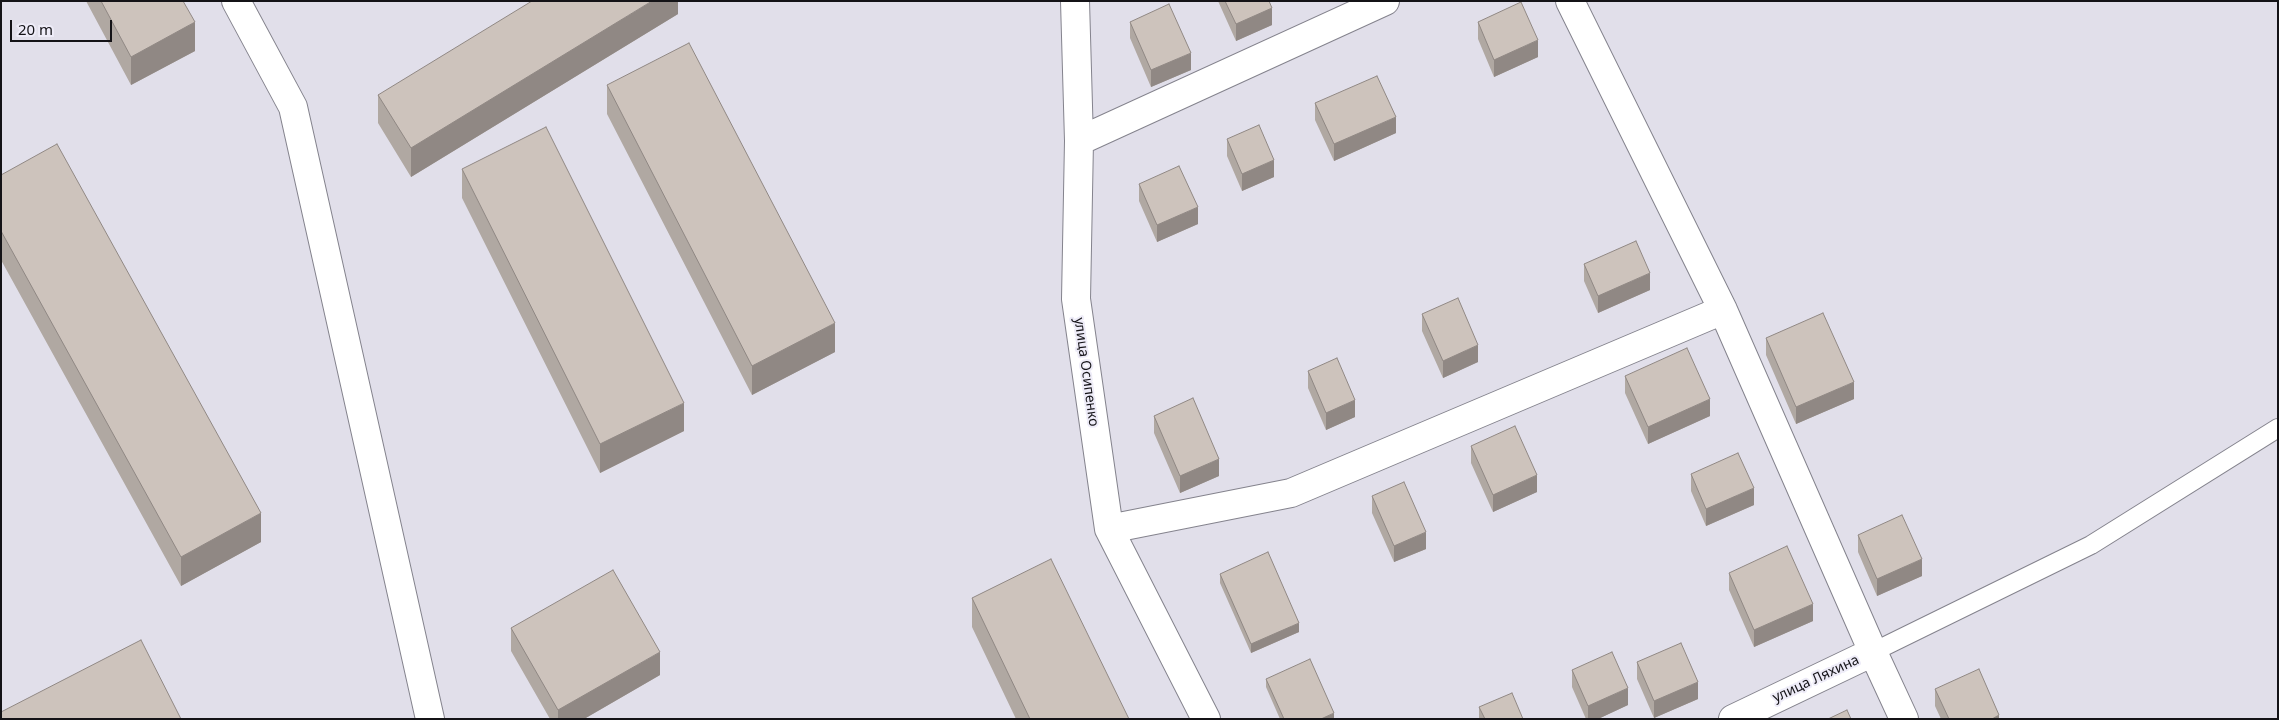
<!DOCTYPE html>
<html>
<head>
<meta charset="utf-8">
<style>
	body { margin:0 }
	#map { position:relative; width:2279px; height:720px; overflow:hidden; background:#e1dfea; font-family:"Noto Sans",sans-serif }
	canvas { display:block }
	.frame { position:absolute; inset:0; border:2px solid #141317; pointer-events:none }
	.scale { position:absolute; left:10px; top:20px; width:102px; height:22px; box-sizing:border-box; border:2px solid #141317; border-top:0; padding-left:6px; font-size:15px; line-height:18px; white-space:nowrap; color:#141317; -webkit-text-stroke:4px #eeecf8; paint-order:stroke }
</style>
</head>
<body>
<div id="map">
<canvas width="2279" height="720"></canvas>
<div class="frame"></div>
<div class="scale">20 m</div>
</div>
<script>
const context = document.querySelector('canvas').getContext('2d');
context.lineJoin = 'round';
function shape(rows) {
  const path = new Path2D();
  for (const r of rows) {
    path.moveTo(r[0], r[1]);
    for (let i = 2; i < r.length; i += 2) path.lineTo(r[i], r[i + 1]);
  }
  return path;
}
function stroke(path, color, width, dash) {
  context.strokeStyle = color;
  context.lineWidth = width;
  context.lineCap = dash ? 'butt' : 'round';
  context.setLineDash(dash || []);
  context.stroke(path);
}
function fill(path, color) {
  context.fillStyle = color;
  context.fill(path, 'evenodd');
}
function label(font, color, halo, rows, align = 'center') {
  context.font = font + ' "Noto Sans",sans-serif';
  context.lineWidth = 4;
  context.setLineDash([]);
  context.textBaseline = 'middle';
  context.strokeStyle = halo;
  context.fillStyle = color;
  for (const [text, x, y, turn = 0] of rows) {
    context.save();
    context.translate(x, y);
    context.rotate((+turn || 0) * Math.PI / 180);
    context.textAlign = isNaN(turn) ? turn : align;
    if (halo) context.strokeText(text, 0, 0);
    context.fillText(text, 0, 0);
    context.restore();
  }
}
const service = shape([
	[1873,652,2091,545,2278,428]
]);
const minor = shape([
	[236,1,293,107,430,719],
	[1075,1,1079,141,1076,299,1109,529,1206,719],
	[1570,1,1723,310,1873,652,1904,719],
	[1079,141,1385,1],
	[1109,529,1291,493,1723,310],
	[1733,719,1873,652]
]);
const wall = shape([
	[86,1,183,1,195,51,131,85],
	[678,1,678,14,411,177,378,123,378,95],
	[1218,1,1269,1,1272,25,1236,41],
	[1130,22,1191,70,1151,87,1130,38],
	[1478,22,1538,57,1494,77,1478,39],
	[607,85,835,352,752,395,607,114],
	[1315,103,1396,133,1334,161,1315,120],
	[1227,139,1274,177,1242,191,1227,156],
	[462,169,684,431,600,473,462,198],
	[1,175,261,542,181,586,1,260],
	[1139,184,1198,224,1157,242,1139,201],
	[1584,264,1650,290,1598,313,1584,281],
	[1422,314,1478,362,1443,378,1422,331],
	[1766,338,1854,399,1796,424,1766,355],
	[1308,371,1355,417,1326,430,1308,388],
	[1625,376,1710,416,1648,444,1625,393],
	[1154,416,1219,476,1180,493,1154,433],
	[1471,446,1537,492,1493,512,1471,463],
	[1691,474,1754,505,1706,526,1691,491],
	[1372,496,1426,549,1394,562,1372,513],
	[1858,535,1922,576,1877,596,1858,552],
	[1729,573,1813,621,1754,647,1729,590],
	[1220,574,1299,632,1251,653,1220,583],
	[972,598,1129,719,1016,719,972,627],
	[511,628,660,675,584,719,550,719,511,651],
	[1637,662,1698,699,1654,718,1637,679],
	[1572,670,1628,705,1598,719,1586,719,1572,687],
	[1266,679,1334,719,1280,719,1266,687],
	[1935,689,1999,719,1941,719,1935,706],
	[1479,707,1523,719,1479,719]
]);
const shadedWall = shape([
	[652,1,678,1,678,14,411,177,411,148],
	[1272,8,1272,25,1236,41,1236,24],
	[195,22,195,51,131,85,131,57],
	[1538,40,1538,57,1494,77,1494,60],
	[1191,53,1191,70,1151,87,1151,70],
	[1396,117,1396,133,1334,161,1334,144],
	[1274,160,1274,177,1242,191,1242,174],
	[1198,207,1198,224,1157,242,1157,225],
	[1650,273,1650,290,1598,313,1598,296],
	[835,323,835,352,752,395,752,366],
	[1478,345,1478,362,1443,378,1443,361],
	[1854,382,1854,399,1796,424,1796,407],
	[1710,399,1710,416,1648,444,1648,427],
	[1355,400,1355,417,1326,430,1326,413],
	[684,403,684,431,600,473,600,444],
	[1219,459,1219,476,1180,493,1180,476],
	[1537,475,1537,492,1493,512,1493,495],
	[1754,488,1754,505,1706,526,1706,509],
	[261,513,261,542,181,586,181,557],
	[1426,532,1426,549,1394,562,1394,546],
	[1922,559,1922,576,1877,596,1877,579],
	[1813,604,1813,621,1754,647,1754,630],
	[1299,623,1299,632,1251,653,1251,644],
	[660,652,660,675,584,719,558,719,558,710],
	[1698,682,1698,699,1654,718,1654,701],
	[1628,688,1628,705,1598,719,1588,719,1588,706],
	[1334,713,1334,719,1321,719],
	[1999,715,1999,719,1992,719]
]);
const building = shape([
	[101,1,183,1,195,22,131,57,101,1],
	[532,1,652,1,411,148,378,95,532,1],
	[1225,1,1269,1,1272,8,1236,24,1225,1],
	[1521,2,1538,40,1494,60,1478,22,1521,2],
	[1169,4,1191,53,1151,70,1130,22,1169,4],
	[689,43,835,323,752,366,607,85,689,43],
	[1377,76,1396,117,1334,144,1315,103,1377,76],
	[1259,125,1274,160,1242,174,1227,139,1259,125],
	[546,127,684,403,600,444,462,169,546,127],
	[57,144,261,513,181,557,1,231,1,175,57,144],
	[1179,166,1198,207,1157,225,1139,184,1179,166],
	[1636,241,1650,273,1598,296,1584,264,1636,241],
	[1458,298,1478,345,1443,361,1422,314,1458,298],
	[1823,313,1854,382,1796,407,1766,338,1823,313],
	[1687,348,1710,399,1648,427,1625,376,1687,348],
	[1337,358,1355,400,1326,413,1308,371,1337,358],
	[1193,398,1219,459,1180,476,1154,416,1193,398],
	[1515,426,1537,475,1493,495,1471,446,1515,426],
	[1738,453,1754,488,1706,509,1691,474,1738,453],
	[1404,482,1426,532,1394,546,1372,496,1404,482],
	[1902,515,1922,559,1877,579,1858,535,1902,515],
	[1787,546,1813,604,1754,630,1729,573,1787,546],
	[1268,552,1299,623,1251,644,1220,574,1268,552],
	[1051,559,1129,719,1030,719,972,598,1051,559],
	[613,570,660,652,558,710,511,628,613,570],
	[141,640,181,719,1,719,1,712,141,640],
	[1681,643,1698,682,1654,701,1637,662,1681,643],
	[1612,652,1628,688,1588,706,1572,670,1612,652],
	[1310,659,1334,713,1321,719,1284,719,1266,679,1310,659],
	[1979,669,1999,715,1992,719,1949,719,1935,689,1979,669],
	[1512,693,1523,719,1485,719,1479,707,1512,693],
	[1847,710,1851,719,1828,719,1847,710]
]);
const streetNames = [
	["улица Осипенко",1086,372,82],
	["улица Ляхина",1816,679,-25]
];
stroke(service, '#84838d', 20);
stroke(minor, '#84838d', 30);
stroke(service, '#fff', 18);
stroke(minor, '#fff', 28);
fill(wall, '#b0a8a2');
fill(shadedWall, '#908884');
fill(building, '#cdc3bc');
stroke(building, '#908884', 1);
label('14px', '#141317', '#eeecf8', streetNames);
</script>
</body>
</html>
